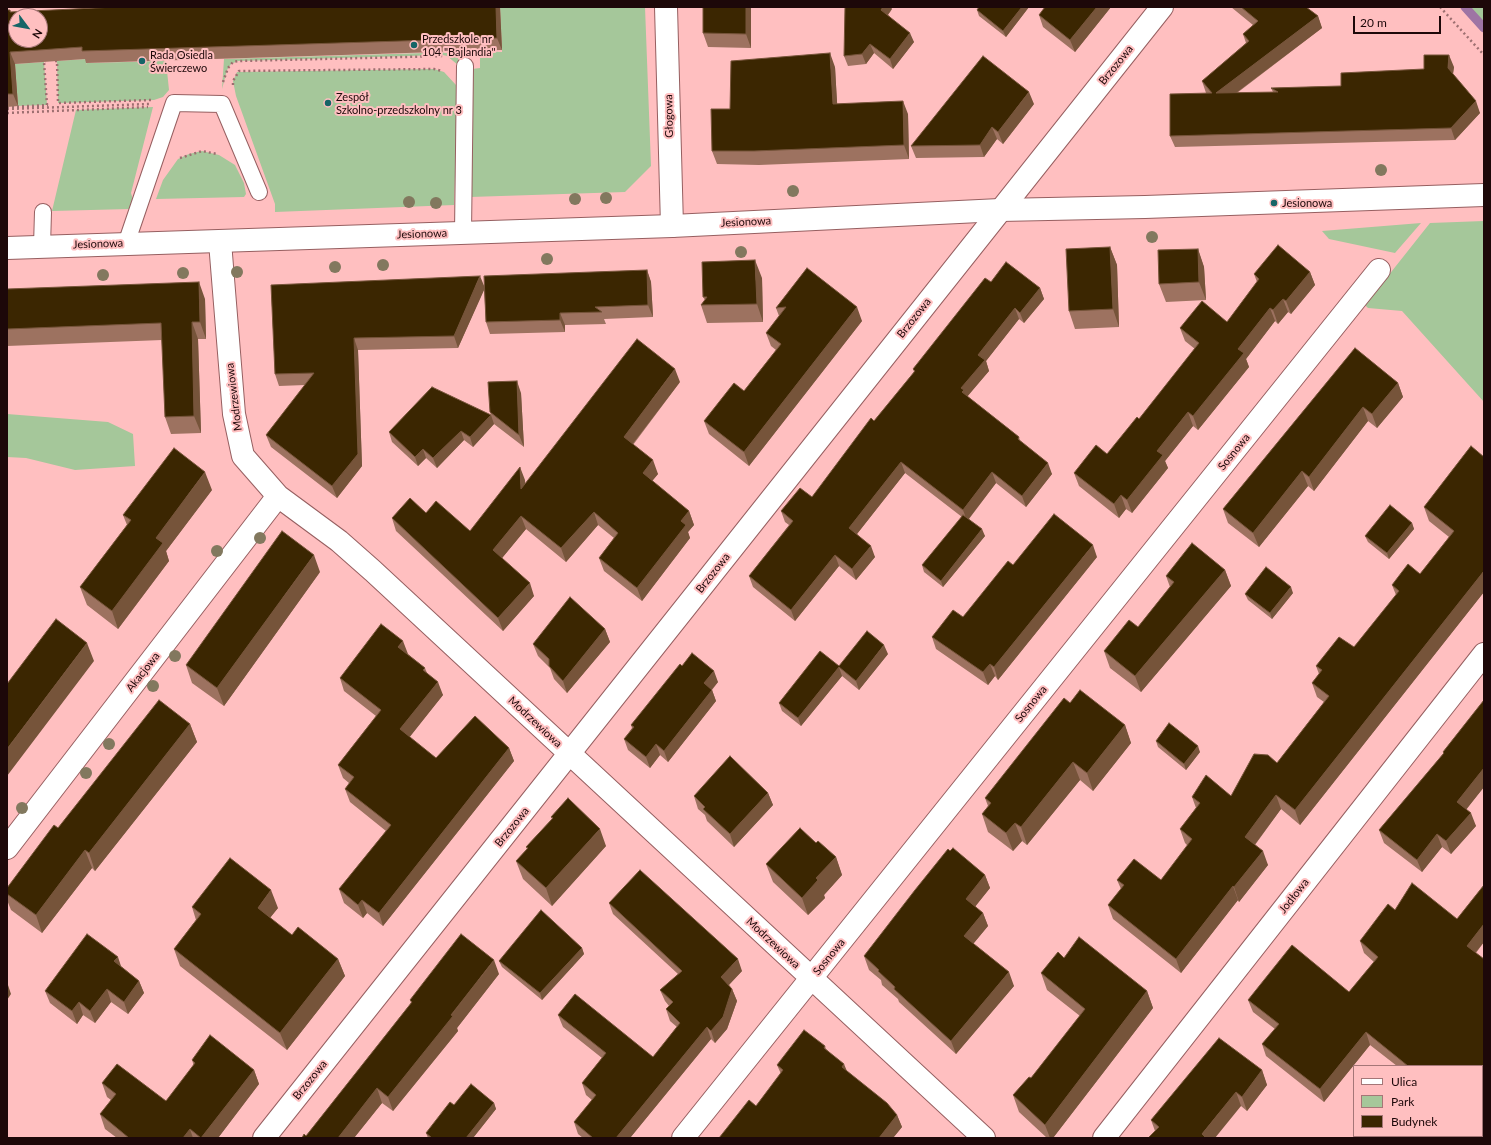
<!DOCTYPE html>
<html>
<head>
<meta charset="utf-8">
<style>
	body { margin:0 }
	#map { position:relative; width:1491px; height:1145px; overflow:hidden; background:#ffbfc0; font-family:Lato,sans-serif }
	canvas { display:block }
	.frame { position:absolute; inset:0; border:8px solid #1d0809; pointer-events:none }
	.legend { position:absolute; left:1353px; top:1065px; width:130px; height:72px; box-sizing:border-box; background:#ffbfc0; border:1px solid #a57677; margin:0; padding:5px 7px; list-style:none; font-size:12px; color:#1d0809 }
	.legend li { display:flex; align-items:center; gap:8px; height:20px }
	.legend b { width:20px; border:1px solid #a57677 }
	.north { position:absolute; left:8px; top:8px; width:40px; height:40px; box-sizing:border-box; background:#ffbfc0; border:1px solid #a57677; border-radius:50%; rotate:122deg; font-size:11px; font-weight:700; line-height:16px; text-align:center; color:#1d0809 }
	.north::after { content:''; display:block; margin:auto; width:14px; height:18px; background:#166567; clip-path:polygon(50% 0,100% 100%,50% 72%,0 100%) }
	.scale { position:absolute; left:1353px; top:16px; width:88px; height:18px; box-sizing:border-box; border:2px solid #1d0809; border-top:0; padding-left:5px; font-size:12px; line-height:14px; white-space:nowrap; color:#1d0809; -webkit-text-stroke:3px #ffbfc0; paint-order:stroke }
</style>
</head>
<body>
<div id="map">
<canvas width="1491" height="1145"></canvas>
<div class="frame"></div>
<ul class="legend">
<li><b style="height:5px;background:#fff"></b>Ulica</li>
<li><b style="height:11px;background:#a5c79a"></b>Park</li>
<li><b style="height:11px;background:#3b2601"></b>Budynek</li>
</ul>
<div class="north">N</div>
<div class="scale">20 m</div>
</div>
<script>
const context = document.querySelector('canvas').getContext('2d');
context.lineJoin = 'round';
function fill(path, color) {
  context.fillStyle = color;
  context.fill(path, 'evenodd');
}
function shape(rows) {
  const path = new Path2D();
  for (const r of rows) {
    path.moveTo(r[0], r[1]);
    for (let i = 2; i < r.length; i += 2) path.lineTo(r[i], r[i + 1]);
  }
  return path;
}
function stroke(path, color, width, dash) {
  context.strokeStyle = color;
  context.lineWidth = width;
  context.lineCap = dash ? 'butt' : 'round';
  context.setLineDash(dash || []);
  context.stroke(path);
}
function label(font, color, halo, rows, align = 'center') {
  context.font = font + ' Lato,sans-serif';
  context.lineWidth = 4;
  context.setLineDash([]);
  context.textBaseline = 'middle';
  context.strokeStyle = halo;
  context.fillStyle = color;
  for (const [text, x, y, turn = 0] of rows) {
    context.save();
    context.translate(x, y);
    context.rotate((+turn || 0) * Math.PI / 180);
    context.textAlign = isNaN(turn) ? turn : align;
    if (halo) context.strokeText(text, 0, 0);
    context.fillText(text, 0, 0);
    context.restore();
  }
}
const green = shape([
	[500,7,645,7,651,166,625,192,470,197,472,69,480,68,480,51,502,52],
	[1465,7,1484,7,1484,28],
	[459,52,458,65,447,56,443,55,238,61,231,64,227,70,222,89,224,59],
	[86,59,87,65,87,63,166,61,169,90,163,97,154,100,58,103,57,61],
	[44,62,47,105,18,106,15,64],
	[434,69,444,72,456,85,458,90,454,205,275,212,275,204,236,96,233,81,237,72],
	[153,107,131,193,133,200,130,209,52,211,76,110],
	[202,151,219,155,235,165,244,183,246,194,244,197,156,199,163,180,178,159,189,154],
	[1484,221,1484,402,1402,311,1368,308,1365,305,1430,223],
	[1421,223,1395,253,1329,239,1322,231],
	[7,414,108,422,133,434,135,466,75,470,26,458,7,457]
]);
const stream = shape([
	[1465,7,1484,28]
]);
const path = shape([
	[1440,7,1484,55],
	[55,61,57,61,58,103,151,100],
	[223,82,228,68,233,62,238,61,445,56],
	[233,85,233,81,239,71,434,69,442,71],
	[7,107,47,105,44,62,46,62],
	[7,109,149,104],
	[7,113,148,107],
	[180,158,202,151,217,154]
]);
const lane = shape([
	[463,233,465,66],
	[126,244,174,103,222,104,259,192],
	[42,246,43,212]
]);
const street = shape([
	[666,7,672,226],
	[220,242,234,414,243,456,278,496,339,541,373,571,984,1138],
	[7,848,278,496],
	[264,1138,1162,7],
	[683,1138,1379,270],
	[1104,1138,1484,654]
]);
const secondary = shape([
	[7,248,672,226,1000,210,1145,207,1484,195]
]);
const trees = [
	[1381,170],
	[793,191],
	[606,198],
	[575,199],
	[409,202],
	[436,203],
	[1152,237],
	[741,252],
	[547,259],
	[383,265],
	[335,267],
	[237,272],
	[183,273],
	[103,275],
	[260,538],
	[217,551],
	[175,656],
	[153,686],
	[109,744],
	[86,773],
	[22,808]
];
const wall = shape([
	[500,7,502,50,86,63,85,59,15,64,18,106,7,107,7,10,10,10,11,12],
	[751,7,751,48,708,47,703,33],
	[979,7,1029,7,1006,37,979,16,977,10],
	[1045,7,1111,7,1075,52,1043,27,1039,15],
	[1231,7,1306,7,1318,16,1322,28,1237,93,1273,92,1271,88,1341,86,1424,69,1454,67,1453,74,1480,113,1455,140,1175,147,1170,136,1206,93,1202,81,1246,43,1243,34,1253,25],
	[892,9,888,15,914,42,893,69,874,53,866,64,848,66,844,56],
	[835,67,837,104,908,114,909,159,759,165,717,164,712,151,730,109],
	[1034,104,1003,144,997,139,984,157,916,158,911,146],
	[1110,247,1117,265,1119,327,1075,329,1069,311],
	[1198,249,1204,267,1206,300,1166,302,1159,284],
	[807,268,862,321,749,466,709,434,704,421,744,391,776,350,771,346,766,333,779,316,776,308],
	[647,270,651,282,653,317,604,319,606,324,565,325,565,332,490,334,486,322,484,289,458,348,358,350,362,466,337,498,271,447,266,435,305,385,279,386,275,374,271,285,484,287],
	[1310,272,1315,285,1291,314,1288,312,1278,324,1275,321,1246,359,1249,367,1198,430,1193,426,1165,461,1168,468,1132,513,1126,509,1119,518,1079,486,1074,473,1107,454,1139,419,1195,349,1185,341,1180,328,1227,322,1257,282,1254,274],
	[762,278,763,322,707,323,701,305,705,300,703,297],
	[991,282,1040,288,1044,299,1024,323,1019,319,986,361,989,371,967,396,1019,437,1020,441,1052,474,1026,507,996,483,969,519,985,536,943,587,924,572,922,565,962,517,905,473,857,534,875,557,856,580,839,566,795,621,753,587,749,576,789,525,785,522,781,511,812,497,874,421,914,372,913,369],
	[7,289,205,299,206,339,198,339,201,433,171,434,165,417,162,340,7,346],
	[1355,348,1398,383,1403,397,1377,428,1368,421,1314,491,1308,486,1259,547,1228,523,1223,509],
	[680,382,633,445,658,474,652,481,689,511,694,525,688,532,690,538,642,601,604,571,599,558,614,538,598,525,566,562,526,529,502,558,534,596,503,631,396,531,392,518,426,513,470,531,525,480,525,484],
	[521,393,524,447,494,424,473,447,464,440,437,468,426,458,418,466,392,442,389,432,491,415,490,412],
	[1471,446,1484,592,1300,825,1281,809,1255,845,1268,865,1239,902,1238,900,1181,973,1113,919,1108,905,1121,889,1117,880,1161,880,1188,846,1185,843,1180,829,1196,808,1192,797,1231,796,1277,763,1324,702,1317,697,1312,683,1319,674,1316,666,1354,647,1396,595,1392,585,1420,574,1449,537,1429,521,1424,507],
	[212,490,166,551,169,561,118,629,87,605,80,587,127,525,123,515],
	[1412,523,1414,529,1389,559,1368,542,1365,536],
	[1097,557,998,680,995,676,988,685,936,649,932,637,963,617,1013,565],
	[1225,570,1231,586,1141,692,1110,668,1104,651,1138,627,1170,587,1166,576],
	[320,572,224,706,192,683,186,665],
	[1293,593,1272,619,1248,600,1245,594],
	[605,629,610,642,567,693,554,679,550,668,538,656,533,644],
	[408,654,425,668,427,673,443,695,409,737,436,758,509,748,514,761,383,926,367,913,363,918,344,903,339,889,386,831,350,802,345,789,349,783,343,778,338,765,376,716,344,691,340,678],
	[888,654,859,690,842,676,801,726,782,711,779,703,839,666],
	[682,666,718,682,712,690,716,701,668,762,660,755,650,768,628,750,624,739,632,728,631,725],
	[1484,700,1484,787,1466,809,1476,826,1451,854,1442,847,1422,872,1384,843,1379,830,1443,754,1443,752],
	[1070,703,1125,725,1131,743,1093,791,1080,780,1027,845,1022,841,1013,851,988,832,982,814,988,806,985,798],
	[190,724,197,742,95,871,92,868,42,933,11,910,7,900,7,888],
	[1156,741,1200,752,1186,770,1158,747],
	[768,793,773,805,734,847,707,821,705,815,698,809,694,796],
	[551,817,606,846,552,906,523,879,516,861,527,849,526,847,552,819],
	[816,843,836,857,842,875,824,895,825,898,808,915,773,882,766,864],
	[950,851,985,875,990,888,975,906,983,913,988,926,973,944,1014,986,956,1054,899,1002,898,999,882,985,881,980,869,970,864,956],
	[1484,885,1484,942,1476,953,1482,1066,1397,1066,1370,1045,1324,1102,1266,1056,1262,1044,1275,1029,1253,1012,1248,1000,1349,992,1374,962,1364,953,1360,941,1395,910,1457,919],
	[609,903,742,971,729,985,732,989,737,1001,727,1029,715,1043,711,1039,630,1138,583,1138,578,1134,574,1122,592,1100,586,1095,582,1083,602,1058,563,1027,558,1015,653,1057,677,1027,670,1021,666,1009,669,1006,665,1001,660,990,678,974,613,914],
	[192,907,278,908,270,918,292,935,338,959,345,976,287,1050,180,966,174,949,196,920],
	[582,948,584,954,542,1000,502,967,499,961],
	[1064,958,1147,991,1153,1008,1053,1138,1047,1138,1019,1112,1013,1095,1031,1078,1080,1016,1047,990,1041,973],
	[122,967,139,981,144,993,128,1014,111,1002,95,1023,83,1015,77,1024,50,1003,45,991],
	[499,974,457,1028,458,1031,393,1111,382,1103,354,1138,302,1138,306,1136,411,1003,410,1000],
	[825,1046,826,1049,847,1071,897,1115,902,1127,893,1138,719,1138,756,1106,781,1074,777,1065],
	[192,1060,254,1070,259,1084,218,1138,117,1138,105,1129,100,1114,111,1100,107,1097,102,1083,166,1101,194,1066],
	[1262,1070,1267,1085,1247,1111,1241,1106,1155,1131,1151,1120],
	[494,1103,496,1109,473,1138,428,1138,426,1133,454,1105],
	[1374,1136,1443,1136,1441,1138,1372,1138]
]);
const shadedWall = shape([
	[496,7,500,7,502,50,497,38],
	[746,7,751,7,751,48,746,34],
	[883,7,891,7,892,9,884,20,881,10],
	[1022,7,1029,7,1006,37,1003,31],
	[1097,7,1111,7,1075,52,1070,40],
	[1318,16,1322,28,1220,105,1216,93],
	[910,33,914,42,893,69,890,59],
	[870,44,874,53,866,64,862,54],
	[10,52,15,64,18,106,13,94],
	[830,53,835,67,838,118,833,104],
	[1449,55,1454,67,1452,80,1448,68],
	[1029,92,1034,104,1003,144,998,132],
	[903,101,908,114,909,159,904,145],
	[1476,101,1480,113,1455,140,1451,128],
	[992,127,997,139,984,157,980,145],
	[1110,247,1117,265,1119,327,1113,309],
	[1198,249,1204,267,1206,300,1199,282],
	[755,260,762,278,763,322,757,304],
	[647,270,651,282,653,317,648,305],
	[1310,272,1315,285,1291,314,1286,301],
	[480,276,485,288,458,348,454,336],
	[199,282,205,299,206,339,200,322],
	[1040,288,1044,299,1024,323,1020,313],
	[1283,299,1288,312,1278,324,1273,310],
	[857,307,862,321,749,466,744,452],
	[1015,308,1019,319,986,361,989,371,967,397,962,392,961,388,978,355],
	[1270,308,1275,321,1246,359,1249,367,1198,430,1193,416,1238,349],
	[560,313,565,325,565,332,560,320],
	[192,322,198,339,201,433,194,416],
	[354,338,358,350,362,466,337,498,332,486],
	[675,369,680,382,628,450,624,437],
	[517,381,521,393,524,447,519,435],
	[1398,383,1403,397,1377,428,1372,414],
	[1363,407,1368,421,1314,491,1309,477],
	[1188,412,1193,426,1165,461,1168,468,1132,513,1127,500,1157,451],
	[491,415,494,424,473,447,470,437],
	[461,431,464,440,437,468,433,458],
	[423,449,426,458,418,466,415,457],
	[653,460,658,474,648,486,643,473],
	[901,462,905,473,853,539,849,528],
	[1048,463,1052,474,1026,507,1022,496],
	[520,467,525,480,526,502,521,489],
	[1302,471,1308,486,1259,547,1253,533],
	[205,472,212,490,166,551,169,561,118,629,112,611,156,538],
	[992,472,996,483,967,521,963,510],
	[1121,495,1126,509,1119,518,1114,504],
	[689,511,694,525,688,532,690,538,642,601,637,588,681,521],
	[594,512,598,525,566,562,561,548],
	[521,516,526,529,498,563,493,550],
	[1412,523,1414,529,1389,559,1387,553],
	[982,529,985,536,943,587,941,581],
	[1093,545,1097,557,998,680,994,667],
	[871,546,875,557,856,580,852,569],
	[314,555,320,572,224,706,217,688],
	[835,555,839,566,795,621,791,610],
	[1225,570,1231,586,1141,692,1135,676],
	[1484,571,1484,592,1300,825,1295,810],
	[530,583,534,596,503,631,498,618],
	[1291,587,1293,593,1272,619,1270,613],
	[605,629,610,642,567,693,563,681],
	[403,641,408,654,403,660,398,647],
	[87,643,94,661,7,776,7,749],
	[884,645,888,654,859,690,856,681],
	[990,664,995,676,988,685,983,672],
	[839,667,842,676,801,726,798,718],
	[714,671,718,682,708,694,704,683],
	[438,682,443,695,405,743,400,729],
	[712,690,716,701,668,762,664,751],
	[190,724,197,742,95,871,89,853],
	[1125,725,1131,743,1093,791,1087,773],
	[656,744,660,755,650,768,646,757],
	[1198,746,1200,752,1186,770,1184,764],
	[509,748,514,761,383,926,379,913],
	[1073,762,1080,780,1027,845,1021,827],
	[1484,768,1484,787,1462,815,1457,802],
	[768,793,773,805,734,847,730,834],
	[1276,795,1281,809,1250,851,1245,837],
	[1471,813,1476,826,1451,854,1446,841],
	[1015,823,1022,841,1013,851,1006,833],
	[600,829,606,846,552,906,546,888],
	[1437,834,1442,847,1422,872,1417,860],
	[85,850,92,868,42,933,36,915],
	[1263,851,1268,865,1239,902,1234,887],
	[836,857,842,875,824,895,825,898,808,915,802,898,816,878],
	[985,875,990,888,971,912,966,899],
	[1233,886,1238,900,1181,973,1176,959],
	[271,890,278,908,264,925,258,908],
	[362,900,367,913,363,918,358,905],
	[983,913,988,926,969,949,964,936],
	[1484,924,1484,942,1471,958,1467,946],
	[582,948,584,954,542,1000,540,993],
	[118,957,122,969,114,961],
	[338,959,345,976,287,1050,280,1033],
	[738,959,742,971,725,989,721,977],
	[494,960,499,974,457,1028,458,1031,393,1111,388,1097],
	[1009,972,1014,986,956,1054,951,1041],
	[139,981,144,993,128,1014,124,1002],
	[7,982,11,994,7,1000],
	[107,989,111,1002,95,1023,90,1011],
	[732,989,737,1001,727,1029,715,1043,711,1031],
	[1147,991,1153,1008,1053,1138,1050,1138,1045,1125],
	[79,1002,83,1015,77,1024,72,1011],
	[707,1027,711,1039,630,1138,616,1138],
	[1366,1032,1370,1045,1324,1102,1320,1089],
	[844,1064,849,1076,842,1067],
	[1484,1067,1484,1085,1482,1087,1482,1070],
	[254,1070,259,1084,218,1138,201,1138],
	[1262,1070,1267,1085,1247,1111,1242,1097],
	[377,1088,382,1103,354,1138,338,1138],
	[1236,1092,1241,1106,1215,1138,1203,1138,1202,1134],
	[494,1103,496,1109,473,1138,466,1138],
	[897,1115,902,1127,893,1138,879,1138],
	[190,1129,193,1138,183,1138],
	[1407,1136,1417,1136,1418,1138,1405,1138],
	[1428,1136,1443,1136,1441,1138,1427,1138]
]);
const building = shape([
	[116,7,496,7,497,38,82,51,82,47,10,52,13,94,7,94,7,10,10,10,10,12,116,7],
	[16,16,40,16,40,40,16,40,16,16],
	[703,7,746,7,746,34,703,33,703,7],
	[845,7,883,7,881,10,910,33,890,59,870,44,862,54,844,56,845,7],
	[979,7,1022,7,1003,31,977,10,979,7],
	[1045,7,1097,7,1070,40,1039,15,1045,7],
	[1241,7,1306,7,1318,16,1216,93,1278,92,1271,88,1341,86,1341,73,1424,69,1424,55,1449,55,1448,68,1476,101,1451,128,1170,136,1170,94,1212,93,1202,81,1249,41,1243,34,1258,21,1241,7],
	[830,53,833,104,903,101,904,145,754,151,712,151,711,109,730,109,731,61,830,53],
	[983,56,1029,92,998,132,992,127,980,145,911,146,983,56],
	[1278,245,1310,272,1286,301,1283,299,1273,310,1270,308,1238,349,1244,353,1193,416,1188,412,1157,451,1163,455,1127,500,1121,495,1114,504,1074,473,1096,445,1107,454,1137,417,1139,419,1199,343,1180,328,1202,301,1227,322,1259,279,1254,274,1278,245],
	[1110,247,1113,309,1069,311,1066,249,1110,247],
	[1198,249,1199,282,1159,284,1158,250,1198,249],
	[755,260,757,304,701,305,707,297,703,297,702,262,755,260],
	[1006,262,1040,288,1020,313,1015,308,978,355,985,360,961,388,964,390,962,392,1019,437,1018,439,1048,463,1022,496,992,472,963,510,901,462,849,528,871,546,852,569,835,555,791,610,749,576,793,521,781,511,800,488,812,497,871,418,874,421,915,371,913,369,985,278,991,282,1006,262],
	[807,268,857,307,744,452,704,421,734,383,744,391,781,344,766,333,786,307,776,308,807,268],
	[647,270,648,305,595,307,602,312,560,313,560,320,486,322,484,276,647,270],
	[480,276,454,336,354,338,358,454,332,486,266,435,314,373,275,374,271,285,480,276],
	[199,282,200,322,192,322,194,416,165,417,161,323,7,329,7,289,199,282],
	[637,339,675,369,624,437,653,460,643,473,689,511,681,521,686,525,637,588,599,558,618,533,594,512,561,548,521,516,493,550,530,583,498,618,392,518,410,498,426,513,436,501,470,531,520,467,521,489,637,339],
	[1355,348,1398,383,1372,414,1363,407,1309,477,1302,471,1253,533,1223,509,1355,348],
	[517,381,519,435,490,412,488,382,517,381],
	[432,387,491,415,470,437,461,431,433,458,423,449,415,457,389,432,432,387],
	[1471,446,1484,457,1484,571,1295,810,1276,795,1245,837,1263,851,1234,887,1233,886,1176,959,1108,905,1124,885,1117,880,1134,859,1161,880,1192,839,1180,829,1200,803,1192,797,1206,775,1231,796,1254,754,1268,755,1277,763,1329,696,1312,683,1322,670,1316,666,1339,637,1354,647,1399,591,1392,585,1408,564,1420,574,1454,531,1424,507,1471,446],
	[174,448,205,472,156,538,163,543,112,611,80,587,131,520,123,515,174,448],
	[1390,505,1412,523,1387,553,1365,536,1390,505],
	[1054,514,1093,545,994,667,990,664,983,672,932,637,953,610,963,617,1008,561,1013,565,1054,514],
	[963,515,982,529,941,581,922,565,963,515],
	[282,531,314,555,217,688,186,665,282,531],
	[1192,543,1225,570,1135,676,1104,651,1129,620,1138,627,1174,582,1166,576,1192,543],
	[1266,567,1291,587,1270,613,1245,594,1266,567],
	[570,597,605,629,563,681,549,666,549,659,533,644,570,597],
	[56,619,87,643,7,749,7,684,56,619],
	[381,624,403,641,398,647,425,668,423,670,438,682,400,729,436,758,475,716,509,748,379,913,362,900,358,905,339,889,391,825,345,789,354,777,338,765,381,710,340,678,381,624],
	[867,631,884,645,856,681,839,667,798,718,779,703,820,651,839,666,867,631],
	[692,653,714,671,704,683,712,690,664,751,656,744,646,757,624,739,634,727,631,725,680,664,682,666,692,653],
	[1080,690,1125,725,1087,773,1073,762,1021,827,1015,823,1006,833,982,814,991,803,985,798,1064,698,1070,703,1080,690],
	[159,700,190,724,89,853,85,850,36,915,7,894,7,888,54,825,58,828,159,700],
	[1484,700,1484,768,1457,802,1471,813,1446,841,1437,834,1417,860,1379,830,1444,753,1443,752,1484,700],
	[1169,723,1198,746,1184,764,1156,741,1169,723],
	[730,756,768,793,730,834,703,809,705,807,694,796,730,756],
	[568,798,600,829,546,888,516,861,528,848,526,847,553,818,551,817,568,798],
	[800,828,816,843,818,841,836,857,816,878,818,880,802,898,766,864,800,828],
	[953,848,985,875,966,899,983,913,964,936,1009,972,951,1041,894,989,895,987,878,971,879,970,864,956,915,890,948,849,950,851,953,848],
	[230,858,271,890,258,908,292,935,298,927,338,959,280,1033,174,949,201,914,192,907,230,858],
	[640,870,738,959,721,977,732,989,723,1017,711,1031,707,1027,616,1138,593,1138,574,1122,596,1095,582,1083,606,1053,558,1015,575,994,653,1057,680,1023,666,1009,673,1002,660,990,682,971,609,903,640,870],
	[1412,883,1457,919,1484,885,1484,924,1467,946,1484,959,1484,1067,1482,1070,1482,1066,1408,1066,1366,1032,1320,1089,1262,1044,1279,1024,1248,1000,1292,945,1349,992,1378,957,1360,941,1388,904,1395,910,1412,883],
	[541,910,582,948,540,993,499,961,541,910],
	[87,934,118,957,114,961,139,981,124,1002,107,989,90,1011,79,1002,72,1011,45,991,87,934],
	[461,934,494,960,451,1015,453,1016,388,1097,377,1088,338,1138,302,1138,304,1134,306,1136,412,1002,410,1000,461,934],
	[1079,937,1147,991,1045,1125,1013,1095,1029,1077,1031,1078,1085,1009,1041,973,1058,952,1064,958,1079,937],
	[804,1030,825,1046,824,1048,844,1064,842,1067,887,1103,897,1115,879,1138,719,1138,749,1100,756,1106,783,1070,777,1065,804,1030],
	[210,1035,254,1070,201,1138,190,1129,183,1138,129,1138,100,1114,116,1094,102,1083,117,1064,166,1101,195,1063,192,1060,210,1035],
	[1219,1038,1262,1070,1242,1097,1236,1092,1202,1134,1206,1138,1148,1138,1159,1127,1151,1120,1219,1038],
	[471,1084,494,1103,466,1138,432,1138,426,1133,450,1102,454,1105,471,1084],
	[1374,1136,1407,1136,1405,1138,1372,1138,1374,1136],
	[1424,1136,1428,1136,1427,1138,1424,1136]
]);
const markers = [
	[414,45,4,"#166567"],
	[142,61,4,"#166567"],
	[328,103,4,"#166567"],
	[1274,203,4,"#166567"]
];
const poiNames = [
	["Przedszkole nr",422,39],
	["104 \"Bajlandia\"",422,52],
	["Rada Osiedla",150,55],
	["Świerczewo",150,68],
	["Zespół",336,97],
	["Szkolno-przedszkolny nr 3",336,110],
	["Jesionowa",1282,203]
];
const streetNames = [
	["Brzozowa",1116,65,-51],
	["Głogowa",669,116,-91],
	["Jesionowa",746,222,-3],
	["Jesionowa",422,234,-2],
	["Jesionowa",98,244,-2],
	["Brzozowa",914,318,-52],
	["Modrzewiowa",234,397,-97],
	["Sosnowa",1234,452,-51],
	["Brzozowa",713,573,-52],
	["Akacjowa",143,672,-52],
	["Sosnowa",1031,704,-51],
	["Modrzewiowa",535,722,43],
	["Brzozowa",512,827,-51],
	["Jodłowa",1294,896,-52],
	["Modrzewiowa",773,943,43],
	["Sosnowa",829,957,-51],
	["Brzozowa",310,1080,-51]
];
fill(green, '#a5c79a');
stroke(stream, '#9e74a4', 9);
stroke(lane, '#965f60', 18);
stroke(street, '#965f60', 24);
stroke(secondary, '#965f60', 24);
stroke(path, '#9d6f70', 2.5, [2, 3]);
stroke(lane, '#fff', 16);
stroke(street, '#fff', 22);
stroke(secondary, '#fff', 22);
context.fillStyle = '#82785e';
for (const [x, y] of trees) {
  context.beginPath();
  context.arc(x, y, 6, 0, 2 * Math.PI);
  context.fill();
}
fill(wall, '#9d7260');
fill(shadedWall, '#76543a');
fill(building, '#3b2601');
stroke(building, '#76543a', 1);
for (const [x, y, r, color] of markers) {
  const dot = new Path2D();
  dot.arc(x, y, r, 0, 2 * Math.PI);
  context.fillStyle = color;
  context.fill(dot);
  stroke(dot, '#ffbfc0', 1.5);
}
label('11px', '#1d0809', '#ffbfc0', poiNames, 'left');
label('11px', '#1d0809', '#ffbfc0', streetNames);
</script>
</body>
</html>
